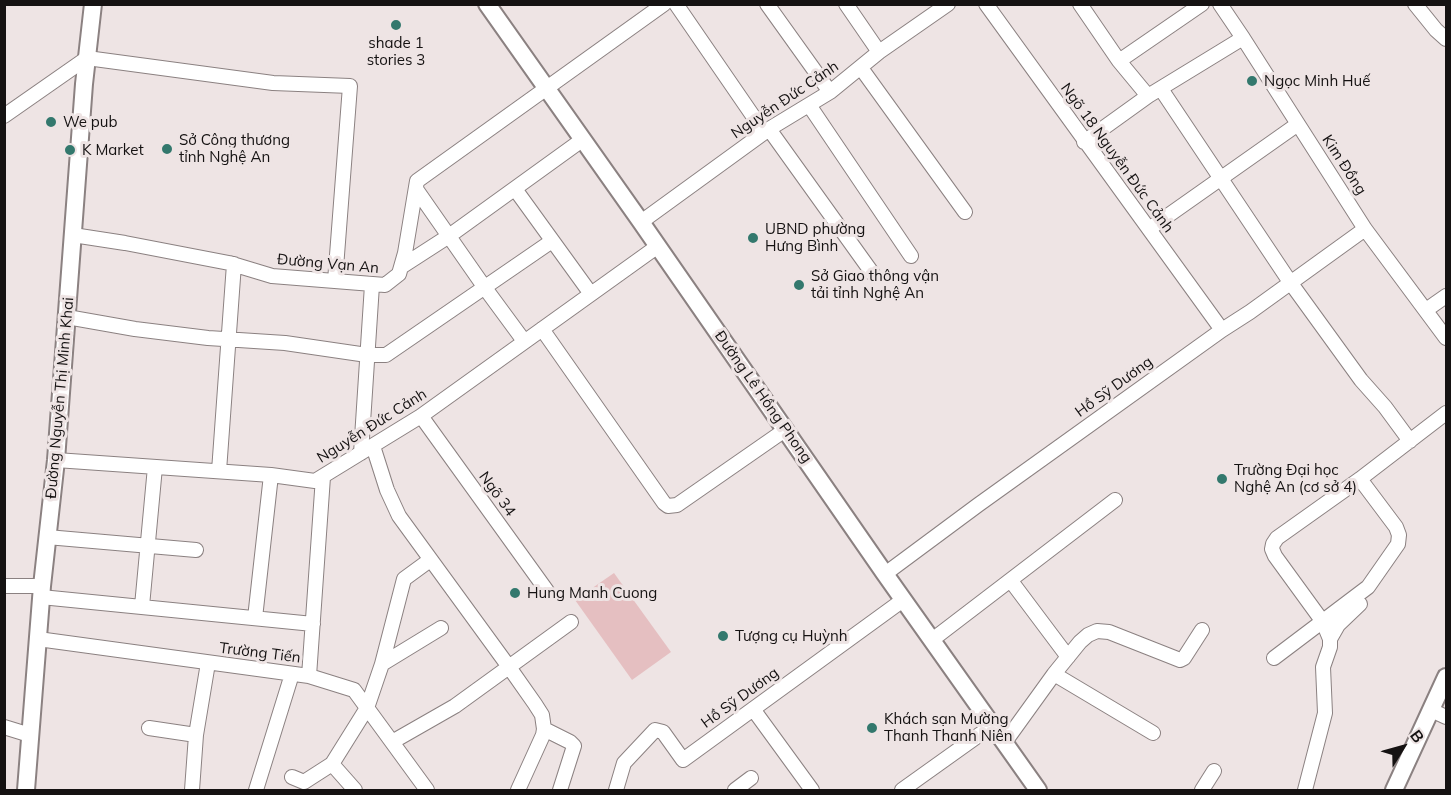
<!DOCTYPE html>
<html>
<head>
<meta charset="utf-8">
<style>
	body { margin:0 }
	#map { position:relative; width:1451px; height:795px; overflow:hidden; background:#eee4e4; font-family:Mulish,sans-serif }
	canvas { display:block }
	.frame { position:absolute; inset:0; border:6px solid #151212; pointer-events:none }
	.north { position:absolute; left:1373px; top:717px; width:60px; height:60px; -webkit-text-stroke:4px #eee4e4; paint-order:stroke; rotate:53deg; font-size:16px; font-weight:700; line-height:24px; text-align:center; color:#151212 }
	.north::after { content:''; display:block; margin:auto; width:21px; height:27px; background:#151212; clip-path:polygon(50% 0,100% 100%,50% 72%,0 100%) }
</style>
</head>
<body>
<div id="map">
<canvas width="1451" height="795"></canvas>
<div class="frame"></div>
<div class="north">B</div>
</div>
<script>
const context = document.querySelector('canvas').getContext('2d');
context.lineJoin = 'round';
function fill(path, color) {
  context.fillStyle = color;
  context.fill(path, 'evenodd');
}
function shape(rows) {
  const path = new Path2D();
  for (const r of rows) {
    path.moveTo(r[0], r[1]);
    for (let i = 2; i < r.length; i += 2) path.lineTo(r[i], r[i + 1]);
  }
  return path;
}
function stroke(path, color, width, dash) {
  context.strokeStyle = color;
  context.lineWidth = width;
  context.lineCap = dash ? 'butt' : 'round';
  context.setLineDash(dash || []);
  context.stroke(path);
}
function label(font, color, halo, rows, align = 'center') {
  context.font = font + ' Mulish,sans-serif';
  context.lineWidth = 6;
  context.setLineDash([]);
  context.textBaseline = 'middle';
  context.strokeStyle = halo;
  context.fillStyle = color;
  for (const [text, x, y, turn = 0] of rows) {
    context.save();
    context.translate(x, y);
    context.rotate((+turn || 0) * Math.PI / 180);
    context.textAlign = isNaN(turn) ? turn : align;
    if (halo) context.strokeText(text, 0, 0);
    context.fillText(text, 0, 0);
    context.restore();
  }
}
const green = shape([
	[614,573,671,652,632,680,575,600]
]);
const minor = shape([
	[676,4,764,132],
	[767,4,830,92],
	[846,4,879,52],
	[986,4,1222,330],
	[1080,4,1119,61,1148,96],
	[1220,4,1243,38,1365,229,1446,338],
	[1415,4,1436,30,1446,39],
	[1119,61,1202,4],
	[861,68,965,212],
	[1161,89,1290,282,1361,380,1385,407,1410,441],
	[809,105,911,256],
	[4,116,87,58,273,83,350,86,335,281],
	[769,129,873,274],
	[1084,142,1148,96,1243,38],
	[416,189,485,288,524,341],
	[515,189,591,294],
	[641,222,769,129,830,92,879,52,948,4],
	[1149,229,1298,124],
	[73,235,125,243,229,263,272,276,385,285,399,274,405,253,417,181,664,4],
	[401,267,449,236,582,140],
	[1426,310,1446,296],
	[67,317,135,329,208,338,285,343,367,355,386,355,552,241],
	[542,329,664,503,668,506,677,505,785,430],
	[421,416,547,591],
	[373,446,387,490,399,516,509,667,535,704,542,715,544,729,543,735,518,790],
	[361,453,372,285],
	[56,460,271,475,315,481,421,416,658,246],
	[219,471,234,264],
	[47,537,196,550],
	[885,574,978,505,1222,330,1250,312,1365,229],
	[1011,581,1068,657],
	[4,586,42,586],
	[41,597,313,624],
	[142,606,155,467],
	[255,618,271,475],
	[38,639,309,676,354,690,427,790],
	[1330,639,1338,625,1360,604],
	[932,640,1115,500],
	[1274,658,1368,587,1398,544,1399,535,1396,527,1360,479],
	[382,664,441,628],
	[1054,674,1153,733],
	[309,676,323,477],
	[753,709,812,790],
	[1431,710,1446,717],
	[4,727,30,735],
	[149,728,196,735],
	[544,729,570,742,574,746,560,790],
	[392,742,455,706,571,622],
	[1005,742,1054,674,1080,642,1088,635,1097,631,1109,632,1180,660,1184,658,1202,630],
	[332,764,355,790],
	[292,777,304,782,332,764,367,708,382,664,404,579,430,560],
	[192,790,196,735,208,663],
	[256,790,292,674],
	[616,790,624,763,655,730,663,732,683,760,903,600],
	[735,790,751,778],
	[902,790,993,725],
	[1202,790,1214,771],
	[1305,790,1325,713,1323,667,1330,647,1330,639,1323,622,1275,556,1272,549,1273,544,1277,538,1360,479,1446,413]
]);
const major = shape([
	[487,4,641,222,885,574,1038,790],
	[26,790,42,586,56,460,84,84,93,4],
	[1394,790,1446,677]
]);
const markers = [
	[396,25,6,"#33786d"],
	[1252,81,6,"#33786d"],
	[51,122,6,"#33786d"],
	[167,149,6,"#33786d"],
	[70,150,6,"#33786d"],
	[753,238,6,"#33786d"],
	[799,285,6,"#33786d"],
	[1222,479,6,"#33786d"],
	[515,593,6,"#33786d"],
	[723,636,6,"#33786d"],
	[872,728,6,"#33786d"]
];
const poiNames = [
	["shade 1",396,43,"center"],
	["stories 3",396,60,"center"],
	["Ngọc Minh Huế",1264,81],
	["We pub",63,122],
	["Sở Công thương",179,140],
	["tỉnh Nghệ An",179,157],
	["K Market",82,150],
	["UBND phường",765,229],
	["Hưng Bình",765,246],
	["Sở Giao thông vận",811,276],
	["tải tỉnh Nghệ An",811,293],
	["Trường Đại học",1234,470],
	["Nghệ An (cơ sở 4)",1234,487],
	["Hung Manh Cuong",527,593],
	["Tượng cụ Huỳnh",735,636],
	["Khách sạn Mường",884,719],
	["Thanh Thanh Niên",884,736]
];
const streetNames = [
	["Nguyễn Đức Cảnh",785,100,-34],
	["Ngõ 18 Nguyễn Đức Cảnh",1117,158,54],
	["Kim Đồng",1344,165,57],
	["Đường Vạn An",328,264,5],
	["Hồ Sỹ Dương",1114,387,-36],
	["Đường Lê Hồng Phong",763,397,55],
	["Đường Nguyễn Thị Minh Khai",60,398,-85],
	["Nguyễn Đức Cảnh",372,426,-32],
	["Ngõ 34",497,494,54],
	["Trường Tiến",260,653,7],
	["Hồ Sỹ Dương",740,698,-36]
];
fill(green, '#e5bfc1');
stroke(minor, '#8b8181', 16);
stroke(major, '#8b8181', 20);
stroke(minor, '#fff', 14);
stroke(major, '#fff', 16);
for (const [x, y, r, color] of markers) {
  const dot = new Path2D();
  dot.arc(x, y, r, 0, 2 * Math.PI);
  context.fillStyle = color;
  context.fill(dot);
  stroke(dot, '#eee4e4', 2);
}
label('15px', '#151212', '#eee4e4', poiNames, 'left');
label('15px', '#151212', '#eee4e4', streetNames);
</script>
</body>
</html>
